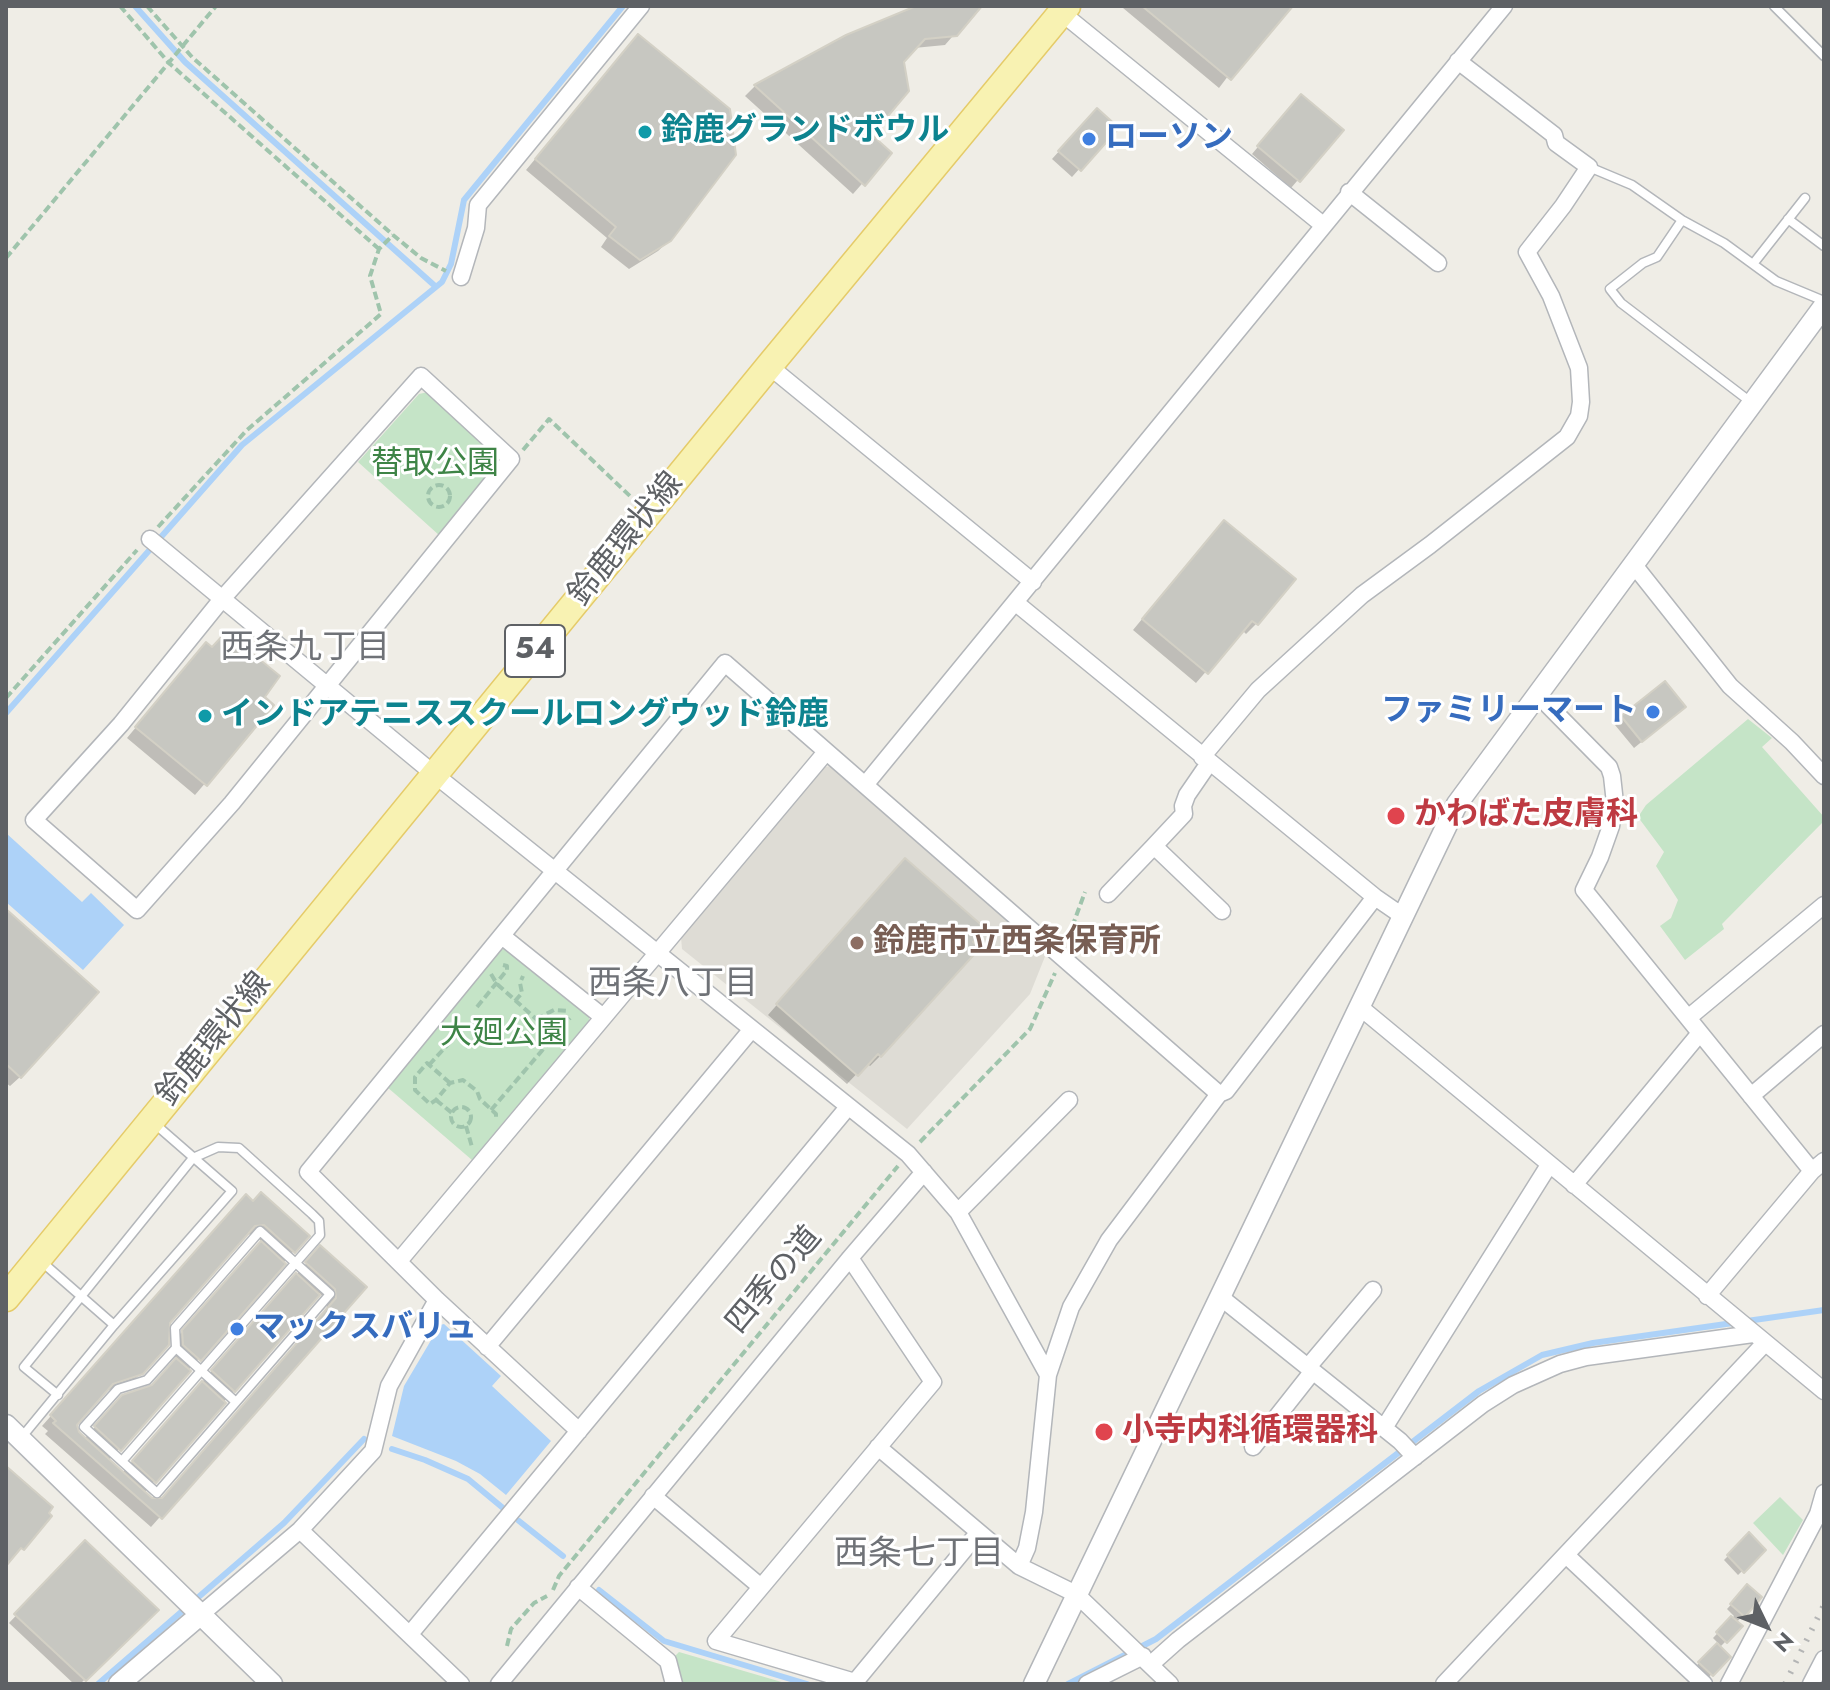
<!DOCTYPE html>
<html>
<head>
<meta charset="utf-8">
<style>
	body { margin:0 }
	#map { position:relative; width:1830px; height:1690px; overflow:hidden; background:#efede6; font-family:Jost,sans-serif }
	canvas { display:block }
	.frame { position:absolute; inset:0; border:8px solid #5e6165; pointer-events:none }
	.north { position:absolute; left:1726px; top:1586px; width:80px; height:80px; -webkit-text-stroke:6px #fff; paint-order:stroke; rotate:133deg; font-size:22px; font-weight:700; line-height:32px; text-align:center; color:#5e6165 }
	.north::after { content:''; display:block; margin:auto; width:28px; height:36px; background:#5e6165; clip-path:polygon(50% 0,100% 100%,50% 72%,0 100%) }
</style>
</head>
<body>
<div id="map">
<canvas width="1830" height="1690"></canvas>
<div class="frame"></div>
<div class="north">N</div>
</div>
<script>
const context = document.querySelector('canvas').getContext('2d');
context.lineJoin = 'round';
function fill(path, color) {
  context.fillStyle = color;
  context.fill(path, 'evenodd');
}
function shape(rows) {
  const path = new Path2D();
  for (const r of rows) {
    if (r.length === 3) {
      path.moveTo(r[0] + r[2], r[1]);
      path.arc(r[0], r[1], r[2], 0, 2 * Math.PI);
      continue;
    }
    path.moveTo(r[0], r[1]);
    for (let i = 2; i < r.length; i += 2) path.lineTo(r[i], r[i + 1]);
  }
  return path;
}
function stroke(path, color, width, dash) {
  context.strokeStyle = color;
  context.lineWidth = width;
  context.lineCap = dash ? 'butt' : 'round';
  context.setLineDash(dash || []);
  context.stroke(path);
}
function label(font, color, halo, rows, align = 'center') {
  context.font = font + ' Jost,"Noto Sans JP",sans-serif';
  context.lineWidth = 6;
  context.setLineDash([]);
  context.textBaseline = 'middle';
  context.strokeStyle = halo;
  context.fillStyle = color;
  for (const [text, x, y, turn = 0] of rows) {
    context.save();
    context.translate(x, y);
    context.rotate((+turn || 0) * Math.PI / 180);
    context.textAlign = isNaN(turn) ? turn : align;
    if (halo) context.strokeText(text, 0, 0);
    context.fillText(text, 0, 0);
    context.restore();
  }
}
const education = shape([
	[832,766,1046,954,1030,994,907,1129,682,949,681,937,823,767]
]);
const green = shape([
	[428,392,495,456,496,466,440,536,358,462,419,394],
	[1748,719,1772,738,1762,747,1824,817,1824,821,1722,924,1724,929,1685,960,1660,926,1671,918,1678,900,1656,866,1664,852,1638,817,1646,805],
	[509,948,589,1013,589,1023,472,1160,387,1087,500,950],
	[1780,1497,1803,1520,1783,1555,1753,1523],
	[679,1652,785,1683,680,1684,673,1658]
]);
const water = shape([
	[6,833,82,902,91,893,124,925,83,970,6,902],
	[444,1324,501,1376,492,1386,551,1441,506,1495,480,1474,456,1461,392,1436,404,1386,440,1325]
]);
const shadow = shape([
	[920,6,979,6,945,45,914,48,902,61,869,136,889,153,853,194,745,96,755,86,847,36],
	[1124,6,1281,6,1219,88,1123,8],
	[638,36,670,240,658,251,629,269,601,247,607,238,526,170],
	[1294,104,1341,130,1291,188,1252,154],
	[1089,118,1116,128,1072,177,1052,159],
	[1214,532,1293,579,1256,624,1246,634,1242,630,1196,683,1133,630],
	[196,655,272,705,195,795,127,738],
	[1676,714,1634,748,1615,725,1623,718],
	[895,870,880,1056,870,1066,867,1063,847,1084,768,1015],
	[6,912,20,1077,10,1086,6,1083],
	[236,1207,307,1236,108,1461,122,1473,311,1258,364,1287,151,1527,45,1434,48,1431,42,1426],
	[254,1234,262,1242,173,1342,173,1355,178,1359,151,1387,117,1404,84,1439,78,1433,75,1424,103,1392,131,1383,142,1372,168,1323,245,1235],
	[319,1293,326,1299,327,1310,162,1500,152,1500,144,1493],
	[1749,1535,1764,1550,1738,1575,1724,1560],
	[85,1543,156,1611,80,1684,74,1684,9,1623],
	[1747,1587,1759,1597,1736,1623,1740,1627,1719,1648,1728,1657,1707,1679,1695,1667,1719,1644,1713,1638,1734,1616,1727,1609]
]);
const stream = shape([
	[135,6,185,62,435,286],
	[6,713,242,445,442,282,451,264,464,200,623,6],
	[392,1449,425,1460,468,1479,503,1508],
	[519,1521,563,1556],
	[599,1590,664,1641,807,1684],
	[98,1684,284,1523,364,1439],
	[1068,1684,1156,1639,1479,1391,1542,1355,1593,1343,1824,1310]
]);
const building = shape([
	[916,6,982,6,957,36,925,39,904,62,909,91,872,135,892,153,865,186,754,85,846,35,916,6],
	[1142,6,1293,6,1231,80,1142,6],
	[638,34,730,109,736,155,671,241,640,260,609,236,616,227,535,159,638,34],
	[1301,94,1344,130,1300,182,1257,146,1301,94],
	[1097,108,1119,128,1081,171,1058,151,1097,108],
	[1224,520,1296,579,1258,625,1252,621,1208,674,1142,619,1224,520],
	[226,632,280,676,265,697,274,705,207,786,135,727,206,642,212,647,226,632],
	[1665,681,1686,707,1642,742,1621,716,1665,681],
	[905,858,986,929,973,942,980,948,881,1057,878,1054,858,1076,776,1004,905,858],
	[6,909,99,992,21,1078,6,1064,6,909],
	[261,1192,310,1236,295,1253,264,1225,255,1226,170,1323,169,1345,143,1374,113,1384,77,1425,79,1432,152,1498,162,1498,336,1298,335,1289,305,1262,320,1245,367,1287,162,1519,53,1423,56,1421,50,1415,246,1194,253,1201,261,1192],
	[261,1241,286,1264,201,1361,183,1345,182,1330,261,1241],
	[296,1273,320,1295,235,1392,211,1370,296,1273],
	[176,1358,191,1371,121,1451,94,1426,122,1395,152,1385,176,1358],
	[202,1381,226,1403,156,1483,132,1461,202,1381],
	[6,1466,53,1507,49,1513,52,1516,24,1550,21,1548,6,1566,6,1466],
	[1749,1532,1766,1550,1744,1573,1727,1555,1749,1532],
	[85,1540,159,1610,86,1681,14,1614,85,1540],
	[1747,1584,1762,1597,1745,1617,1730,1604,1747,1584],
	[1731,1616,1743,1626,1727,1643,1716,1632,1731,1616],
	[1717,1643,1731,1657,1713,1676,1698,1662,1717,1643]
]);
const path = shape([
	[120,6,169,63,379,249],
	[147,6,192,57,393,235,421,258,446,271],
	[6,258,216,6],
	[523,450,549,419,631,497],
	[439,496,11],
	[158,527,246,431,381,314,370,276,379,249,393,235],
	[6,698,137,550],
	[1068,938,1085,892],
	[491,974,497,984,555,1036],
	[515,1001,522,993,520,983,523,976],
	[477,1007,507,970,507,966,503,965],
	[536,1019,554,1010,568,1011],
	[545,1027,563,1027],
	[429,1065,451,1041],
	[450,1083,427,1063,415,1077,415,1090,430,1104,436,1100,450,1083,463,1080,477,1091,480,1099,496,1114,496,1118],
	[436,1100,452,1113],
	[461,1117,10],
	[491,1110,570,1018],
	[466,1126,472,1147],
	[920,1142,1030,1029,1055,973],
	[553,1590,559,1576,898,1166],
	[507,1646,511,1629,534,1603,547,1596]
]);
const service = shape([
	[1774,6,1824,56],
	[1589,167,1632,185,1682,220,1724,243,1776,281,1824,301],
	[1788,219,1824,246],
	[1682,220,1657,257,1643,263,1610,289,1621,303,1752,403],
	[1753,264,1805,198],
	[42,1262,114,1325],
	[176,1348,147,1380,118,1389,84,1427,157,1493,330,1294,260,1231,175,1328,176,1348,236,1402],
	[58,1395,24,1367,193,1158,218,1147,239,1148,312,1214,319,1221,320,1235,122,1461],
	[21,1438,114,1325,232,1191,155,1124]
]);
const minor = shape([
	[1057,9,1323,225],
	[1349,192,1438,263],
	[461,277,476,228,478,205,641,6],
	[769,366,1033,582],
	[421,376,511,459,232,803,137,910,34,820,121,724,222,599,421,376],
	[150,539,434,774,908,1154,958,1212,1048,1375],
	[1634,565,1730,686,1792,742,1824,776],
	[1016,603,1375,897,1404,917],
	[1537,694,1609,767,1612,776,1615,803,1611,826,1600,857,1584,890,1688,1018],
	[1202,757,1258,690,1362,595,1430,545,1567,437,1579,416,1581,402,1579,368,1551,296,1527,252,1563,206,1589,167,1556,143,1554,135,1458,61],
	[1209,763,1187,795,1183,806,1184,814,1154,846,1222,911],
	[865,785,1504,6],
	[1108,894,1154,846],
	[502,936,603,1017],
	[1361,1008,1824,1391],
	[1751,1096,1824,1034],
	[1812,1171,1688,1018,1824,905],
	[1574,1185,1700,1033],
	[958,1212,1069,1100],
	[850,1258,933,1382,716,1641,855,1682,978,1533],
	[399,1261,826,752],
	[1219,1296,1400,1441,1415,1457],
	[1707,1296,1812,1171,1824,1161],
	[487,1347,752,1029],
	[1308,1367,1373,1290],
	[1384,1428,1549,1165],
	[579,1431,437,1300,308,1172,725,663,1219,1094],
	[878,1447,1019,1566,1076,1594,1170,1684],
	[1253,1447,1313,1371],
	[653,1496,761,1587],
	[300,1530,461,1684],
	[1566,1555,1704,1684],
	[1019,1566,1027,1548,1034,1512,1048,1375,1071,1307,1109,1240,1219,1094,1226,1091,1375,897],
	[578,1587,668,1661,674,1684],
	[200,1615,300,1530,373,1451,389,1386,437,1300],
	[410,1634,848,1107],
	[1150,1665,1178,1640,1483,1404,1513,1385,1560,1364,1586,1357,1753,1334],
	[499,1684,850,1258,924,1172],
	[1087,1684,1143,1656],
	[1444,1684,1764,1344],
	[1729,1684,1818,1514,1824,1493],
	[1811,1684,1824,1659]
]);
const tertiary = shape([
	[6,1425,272,1684],
	[119,1684,200,1615],
	[1034,1684,1457,804,1824,306]
]);
const primary = shape([
	[6,1298,769,366,1067,6]
]);
const rail = shape([
	[1785,1684,1824,1605]
]);
const markers = [
	[645,132,8,"#0f9aa8"],
	[1089,139,8,"#3f7fe0"],
	[1653,712,8,"#3f7fe0"],
	[205,716,8,"#0f9aa8"],
	[1396,816,10,"#e0444e"],
	[857,943,8,"#8d6e63"],
	[237,1329,8,"#3f7fe0"],
	[1104,1432,10,"#e0444e"]
];
const shields = [
	[535,651,60]
];
const shieldNames = [
	["54",535,651]
];
const cultureNames = [
	["鈴鹿グランドボウル",661,132],
	["インドアテニススクールロングウッド鈴鹿",221,716]
];
const shopNames = [
	["ローソン",1105,139],
	["ファミリーマート",1637,712,"right"],
	["マックスバリュ",253,1329]
];
const parkNames = [
	["替取公園",435,465],
	["大廻公園",504,1035]
];
const streetNames = [
	["鈴鹿環状線",627,540,-51],
	["鈴鹿環状線",215,1040,-51],
	["四季の道",775,1281,-50]
];
const healthNames = [
	["かわばた皮膚科",1414,816],
	["小寺内科循環器科",1122,1432]
];
const educationNames = [
	["鈴鹿市立西条保育所",873,943]
];
const neighbourhoodNames = [
	["西条九丁目",305,650],
	["西条八丁目",673,986],
	["西条七丁目",919,1556]
];
fill(education, '#dedcd5');
fill(green, '#c5e4c7');
fill(water, '#add2f8');
fill(shadow, '#0003');
stroke(stream, '#add2f8', 6);
fill(building, '#c7c7c1');
stroke(building, '#d3d0c5', 2);
stroke(service, '#b3b6ba', 11);
stroke(minor, '#b3b6ba', 19);
stroke(tertiary, '#b3b6ba', 23);
stroke(primary, '#e5cb69', 29);
stroke(path, '#9fc4ac', 4, [8, 4]);
stroke(service, '#fff', 8);
stroke(minor, '#fff', 16);
stroke(tertiary, '#fff', 20);
stroke(primary, '#f8f2b2', 26);
stroke(rail, '#b4b5b5', 6, [2, 10]);
for (const [x, y, r, color] of markers) {
  const dot = new Path2D();
  dot.arc(x, y, r, 0, 2 * Math.PI);
  context.fillStyle = color;
  context.fill(dot);
  stroke(dot, '#fff', 3);
}
for (const [x, y, w] of shields) {
  const box = new Path2D();
  box.roundRect(x - w / 2, y - 26, w, 52, 6);
  context.fillStyle = '#fff';
  context.fill(box);
  stroke(box, '#5e6165', 2);
}
label('bold 30px', '#5e6165', null, shieldNames);
label('bold 32px', '#0d838f', '#fff', cultureNames, 'left');
label('bold 32px', '#366cbe', '#fff', shopNames, 'left');
label('32px', '#3e8446', '#fff', parkNames);
label('32px', '#5e6165', '#fff', streetNames);
label('bold 32px', '#be3a42', '#fff', healthNames, 'left');
label('bold 32px', '#785e54', '#fff', educationNames, 'left');
label('34px', '#6f7277', '#fff', neighbourhoodNames);
</script>
</body>
</html>
